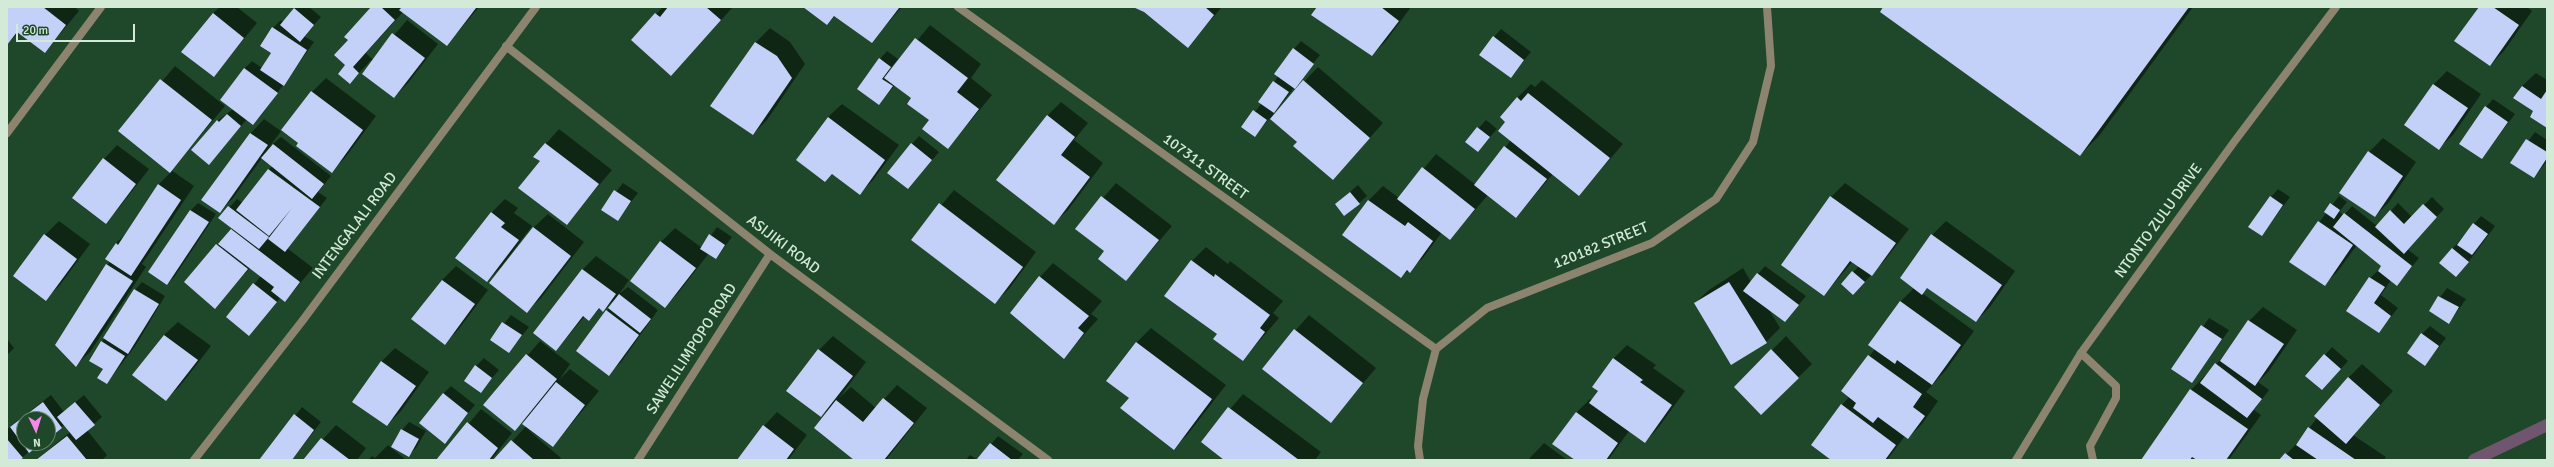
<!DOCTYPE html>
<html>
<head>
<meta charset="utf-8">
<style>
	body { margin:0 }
	#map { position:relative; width:2554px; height:467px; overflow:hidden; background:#1e4829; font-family:Signika,sans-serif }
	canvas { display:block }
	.frame { position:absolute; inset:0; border:8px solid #d3ead7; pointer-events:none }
	.north { position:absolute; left:16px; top:411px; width:40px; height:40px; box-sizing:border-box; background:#1e4829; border:1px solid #66896f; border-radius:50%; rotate:176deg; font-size:11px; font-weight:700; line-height:16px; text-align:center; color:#d3ead7 }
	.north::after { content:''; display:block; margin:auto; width:14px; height:18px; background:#f688ed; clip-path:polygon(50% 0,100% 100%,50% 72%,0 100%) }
	.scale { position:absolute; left:16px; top:24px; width:119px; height:18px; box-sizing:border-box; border:2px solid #d3ead7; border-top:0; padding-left:5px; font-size:12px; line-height:14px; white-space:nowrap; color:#d3ead7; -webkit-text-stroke:3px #1e4829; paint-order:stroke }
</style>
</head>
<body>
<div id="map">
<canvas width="2554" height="467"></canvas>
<div class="frame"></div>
<div class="north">N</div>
<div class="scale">20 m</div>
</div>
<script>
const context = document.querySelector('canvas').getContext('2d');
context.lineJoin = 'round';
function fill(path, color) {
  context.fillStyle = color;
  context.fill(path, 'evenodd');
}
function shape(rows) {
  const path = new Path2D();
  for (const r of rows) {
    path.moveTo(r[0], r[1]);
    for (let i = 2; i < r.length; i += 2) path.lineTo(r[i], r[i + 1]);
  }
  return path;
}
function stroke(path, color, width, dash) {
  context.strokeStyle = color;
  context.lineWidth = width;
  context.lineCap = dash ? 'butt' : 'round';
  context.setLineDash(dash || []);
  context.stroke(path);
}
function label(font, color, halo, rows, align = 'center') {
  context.font = font + ' Signika,sans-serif';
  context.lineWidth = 4;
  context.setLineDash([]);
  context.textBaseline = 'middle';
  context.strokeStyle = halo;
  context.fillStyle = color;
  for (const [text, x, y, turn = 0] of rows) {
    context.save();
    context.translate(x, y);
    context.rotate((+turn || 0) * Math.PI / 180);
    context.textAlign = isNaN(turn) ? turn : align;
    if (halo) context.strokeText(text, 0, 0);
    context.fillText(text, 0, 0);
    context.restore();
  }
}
const shadow = shape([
	[7,7,75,7,79,11,45,52,19,32,7,44],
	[220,7,237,7,257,23,213,76,213,13],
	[296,7,309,7,321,17,304,36,314,42,261,116,253,124,247,119,216,156,217,121,233,109,244,69,252,61,262,68,273,53,261,46,273,28,281,20,283,22],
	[372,7,479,7,447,45,403,12,366,53,373,60,407,20,438,44,408,83,394,97,371,60,350,83,347,65,349,40],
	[663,7,733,7,671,75,632,40],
	[805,7,902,7,872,41,836,15,827,24],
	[1137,7,1222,7,1188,46],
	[1319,7,1411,7,1386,41,1372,55,1313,15],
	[1885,7,2193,7,2099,136,2080,155],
	[2480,7,2527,7,2532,11,2504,51,2490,65],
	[930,25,981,64,971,78,992,95,948,148,930,120,912,98,895,85,879,104,880,59,887,51,898,59,889,70,891,72],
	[770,28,790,42,805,64,767,120,753,134,712,106,756,42],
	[1501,29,1531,52,1511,76,1494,37],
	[1301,41,1320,55,1270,118,1318,67,1383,123,1333,179,1298,142,1270,118,1255,136,1243,127,1262,103,1294,49],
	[175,66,225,106,171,170,194,186,142,264,146,267,90,352,76,365,57,345,110,261,107,259,116,243,127,233,158,185,171,172,120,131],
	[2447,71,2481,94,2453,135,2439,148,2433,85],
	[2536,73,2547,80,2547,127,2535,111,2522,86],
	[326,78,376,116,345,158,331,171,283,130,312,92],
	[1542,80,1623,144,1579,195,1553,174,1516,217,1488,195,1450,239,1442,232,1423,258,1401,277,1343,235,1369,200,1383,186,1399,198,1436,154,1476,185,1511,140,1506,122,1517,98,1531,84,1535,87],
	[2493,99,2515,114,2482,158,2486,107],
	[1061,102,1088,123,1074,140,1103,163,1068,210,1054,223,1047,116],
	[842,104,899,145,873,180,860,193,833,174,825,181,828,117],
	[264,119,281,131,270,146,281,137,331,176,318,192,327,198,287,248,313,268,285,301,280,298,249,335,227,317,261,276,250,268,215,307,185,282,233,228,220,218,237,199,243,203,272,166,262,158,233,198,220,212,203,199,251,133],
	[1486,120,1497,129,1478,151,1466,142],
	[559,129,612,170,566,224,541,161,535,156],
	[2535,132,2547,140,2547,161,2534,177,2512,163],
	[919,136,939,152,908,188,912,144],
	[2383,138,2416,162,2389,202,2375,216,2369,152],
	[117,145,149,169,119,208,106,222,104,159],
	[623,183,638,193,617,220,602,210],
	[1116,183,1172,226,1126,280,1105,251,1077,228],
	[1845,183,1909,229,1885,260,1861,286,1842,284,1859,266,1853,261,1824,295,1831,197],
	[1358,185,1367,196,1359,203,1336,204],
	[2278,189,2290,197,2262,235,2271,197],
	[954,190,1036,252,1009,289,995,302,912,240],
	[2339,196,2347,202,2339,212,2344,215,2352,206,2377,226,2398,203,2412,217,2432,197,2444,209,2407,249,2419,258,2397,285,2391,280,2381,295,2398,308,2379,332,2347,310,2370,278,2383,266,2357,245,2338,271,2324,285,2290,261],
	[505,199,518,208,514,213,532,226,501,267,487,281,491,213],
	[198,203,216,214,175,276,167,284,149,272,191,210],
	[548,214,584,242,541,298,527,311,491,283,534,227],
	[2481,216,2495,226,2464,268,2440,263],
	[59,221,90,244,60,285,46,299,45,235],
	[1946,221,2015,271,1990,307,1976,321,1928,287,1922,293,1974,331,1946,370,1926,392,1938,401,1922,424,1908,438,1905,436,1887,460,1833,460,1842,405,1850,396,1842,391,1875,349,1869,345,1901,301,1914,288,1932,235],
	[717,227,732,237,716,258,709,253,679,292,665,306,631,281,661,242,675,228,702,248],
	[1206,247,1228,264,1230,261,1283,301,1273,313,1279,318,1243,360,1218,334,1192,261],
	[596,256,629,280,619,294,628,287,658,310,622,361,609,374,607,311,616,298,603,311,600,308,589,320,585,316,556,350,582,270],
	[1053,263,1102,301,1091,314,1098,319,1064,357,1040,277],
	[456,266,488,290,458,330,444,344,412,319,442,280],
	[1765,266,1806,296,1785,321,1768,308,1780,328,1766,342,1695,303,1709,290,1743,268,1751,282],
	[142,282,165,296,136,345,107,383,102,342,135,290],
	[2447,288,2466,299,2449,323,2430,311],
	[2263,307,2297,330,2269,371,2258,382,2269,390,2254,410,2261,415,2230,458,2142,460,2191,390,2224,356,2249,321],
	[511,315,529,327,509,352,491,340],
	[1309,315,1376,368,1331,421,1263,368],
	[2209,318,2229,330,2192,382,2173,369],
	[178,322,211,346,180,386,166,399,164,335],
	[2430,326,2446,338,2425,365,2422,334],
	[1151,328,1226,385,1188,434,1174,448,1130,398,1108,381,1137,342],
	[833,336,866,362,839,398,851,387,876,408,897,385,927,408,886,460,855,460,832,407,821,416,819,350],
	[1786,336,1812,364,1761,414,1735,387],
	[7,339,14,348,7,355],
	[540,341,570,364,560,379,570,369,599,391,553,446,527,429,561,458,559,460,495,460,526,426,530,416,514,429,485,405],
	[1627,345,1656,365,1653,368,1685,391,1658,428,1645,442,1629,431,1608,460,1577,460,1576,413,1590,399,1592,400,1600,391,1613,359],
	[2332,347,2348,361,2330,381,2307,376],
	[395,348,429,372,401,411,387,425,381,362],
	[484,358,499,370,481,391,476,366],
	[2362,364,2393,391,2353,435,2386,457,2384,460,2281,460,2300,440,2348,378],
	[451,386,475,405,444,442,443,394],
	[1243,394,1321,452,1315,460,1226,460,1202,442],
	[51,395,64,412,84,395,102,417,87,430,107,455,102,460,36,460,70,432,64,425,48,437,48,419,24,419,24,443,40,443,19,460,7,460,7,429],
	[302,407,321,422,292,460,260,460],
	[481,409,512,433,491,460,438,460],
	[777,412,807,435,788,460,738,460,764,426],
	[409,422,426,431,416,448,408,456,402,430],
	[336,425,366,448,357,460,304,460],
	[998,436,1023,454,1018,460,966,460,970,455,978,460],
	[1544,443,1567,460,1528,460],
	[388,445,406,460,368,460,372,456,375,458]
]);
const stream = shape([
	[2474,460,2547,425]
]);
const building = shape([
	[7,7,43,7,66,25,45,53,17,32,7,45],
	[371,7,381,7,395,20,353,67,359,73,350,84,338,74,345,65,334,55,348,40,344,37],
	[402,7,474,7,476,8,447,46,399,10],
	[668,7,706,7,721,20,671,76,631,40,655,13,660,17],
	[803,7,898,7,899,8,872,43,834,16,827,25],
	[1133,7,1205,7,1214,15,1188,48,1144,12],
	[1317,7,1381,7,1399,21,1372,56,1311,15],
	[1883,7,2189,7,2080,156,1880,12],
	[2479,7,2493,7,2519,25,2490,66,2454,41],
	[294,8,314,25,300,42,280,25],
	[213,13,244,38,214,77,181,52],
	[272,27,307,50,284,86,260,70,271,53,260,46],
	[392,33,425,58,394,98,362,74],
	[1493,36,1524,60,1511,78,1479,55],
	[915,38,968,78,957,92,979,109,948,149,922,129,929,120,907,104,911,98,884,78],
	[755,42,777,56,792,78,753,135,710,106],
	[1293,48,1314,64,1295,89,1274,74],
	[879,58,891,67,882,79,893,86,879,105,857,89],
	[244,68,278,93,253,125,220,100],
	[160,79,212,120,170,173,118,131],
	[1303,80,1370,138,1333,180,1293,146,1297,142,1270,119],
	[1273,81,1289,92,1274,113,1258,102],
	[2433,84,2468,108,2439,150,2404,125],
	[2522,86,2541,99,2547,90,2547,128,2530,117,2533,111,2513,98],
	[311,91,363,130,332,173,296,146,298,143,281,130],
	[1528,93,1610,158,1579,196,1498,131,1505,122,1500,117,1517,97,1521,101],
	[2485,106,2508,122,2482,159,2459,144],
	[1253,110,1267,120,1255,137,1241,127],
	[227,114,241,126,209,165,191,150,217,120,219,122],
	[1047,115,1075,137,1061,155,1090,177,1054,225,996,180],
	[828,117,885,160,860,195,832,174,825,182,796,160],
	[1477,127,1490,137,1478,152,1465,142],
	[250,133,268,145,220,213,201,200],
	[2526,139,2547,152,2547,158,2534,178,2510,163],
	[545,143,599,184,567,225,518,188,540,161,533,157],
	[911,143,932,160,908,189,887,173],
	[273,144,324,184,312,199,261,158],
	[1504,146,1547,179,1516,218,1474,185],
	[2368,151,2403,176,2375,217,2339,193],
	[103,158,136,184,106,224,72,198],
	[1422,167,1475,209,1450,240,1397,199],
	[268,169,320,207,285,252,268,239,292,208,269,236,236,210],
	[158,184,181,200,131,276,105,259,116,243,118,245],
	[614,190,631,201,618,221,601,210],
	[1350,192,1360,204,1344,216,1335,204],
	[1101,196,1159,240,1126,281,1098,259,1104,251,1075,229],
	[1830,196,1896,243,1872,276,1850,261,1824,296,1781,265],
	[2270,196,2283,205,2262,236,2248,227],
	[1368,200,1405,226,1408,222,1433,241,1410,273,1407,270,1401,278,1342,235],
	[939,203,1023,267,995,304,911,240],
	[2330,203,2340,210,2334,219,2324,212],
	[2423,204,2437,217,2404,254,2375,227,2390,210,2404,224],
	[228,206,269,237,259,249,218,218],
	[190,210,209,222,167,285,148,272],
	[491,212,505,223,501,227,519,240,487,282,455,258],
	[2344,213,2412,266,2397,286,2378,271,2381,266,2333,227],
	[2318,221,2353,245,2325,286,2289,262],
	[2473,223,2488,234,2472,255,2457,245],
	[533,227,571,256,527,313,489,283],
	[231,229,300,282,285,302,271,291,274,287,218,244],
	[44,234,77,259,46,301,13,276],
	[709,234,725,245,716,259,700,249],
	[1931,234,2002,285,1976,322,1927,288,1922,295,1900,278],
	[660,241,696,268,665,308,630,281],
	[216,244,248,269,215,309,184,282],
	[2452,248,2469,262,2456,277,2439,263],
	[1191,260,1214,277,1215,274,1270,315,1260,328,1265,332,1243,361,1213,339,1217,334,1164,296],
	[106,264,133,281,76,367,55,345],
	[582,269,616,294,603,312,599,308,589,321,583,316,556,351,533,333],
	[1852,271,1865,282,1853,295,1841,284],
	[1757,273,1799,305,1785,322,1743,291],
	[1039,276,1089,316,1078,328,1084,333,1064,359,1010,313],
	[2369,277,2385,287,2374,303,2391,316,2379,333,2346,311],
	[442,280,475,304,445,345,411,319],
	[1729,282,1767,343,1731,365,1694,303],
	[253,283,277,302,249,336,226,317],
	[134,289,159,304,128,354,103,338],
	[619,294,651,319,640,333,608,308],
	[2438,296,2459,307,2449,324,2429,311],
	[1900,301,1961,345,1932,385,1897,360,1895,364,1868,345],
	[606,310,639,335,609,376,576,351],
	[2248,320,2284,344,2255,386,2220,361],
	[502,322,522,335,509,353,490,340],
	[2201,325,2222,339,2192,383,2171,369],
	[1294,329,1363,383,1331,423,1262,369],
	[2421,333,2439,346,2425,366,2407,353],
	[164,335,198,360,166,401,132,375],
	[101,341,125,356,107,384,97,378,103,369,89,361],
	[1136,342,1212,399,1174,450,1120,408,1129,398,1106,381],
	[818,349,853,376,821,417,786,391],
	[1771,349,1799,378,1761,415,1734,387],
	[526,354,557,379,515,431,483,405],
	[2324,354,2341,369,2322,390,2305,376],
	[1868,355,1922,394,1913,407,1925,416,1908,439,1878,417,1873,423,1853,408,1856,403,1841,391],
	[1613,358,1643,380,1640,382,1672,405,1645,443,1589,403,1598,391,1592,387],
	[381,361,416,386,387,426,352,402],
	[2215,363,2262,399,2247,418,2200,383],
	[475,365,492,378,481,393,464,381],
	[2348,377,2380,405,2346,444,2314,416],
	[556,382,585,405,553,447,522,424],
	[2190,389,2248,429,2226,460,2197,460,2192,457,2190,460,2141,460],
	[443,393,468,413,445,444,419,423],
	[883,398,914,423,884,460,854,460,814,428,836,400,863,422],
	[43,402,62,428,48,439,48,419,24,419,24,443,42,443,29,453,10,427],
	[75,402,95,425,76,440,57,417],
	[1841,404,1896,445,1885,460,1831,460,1811,445],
	[1228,407,1299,460,1224,460,1201,442],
	[1576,412,1618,443,1606,460,1575,460,1552,444],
	[294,414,314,430,292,460,259,460],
	[467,422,498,448,489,460,436,460],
	[763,425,794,449,786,460,737,460],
	[2308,427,2356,460,2318,460,2296,445],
	[401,429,419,439,409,457,391,447],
	[67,436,87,460,36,460],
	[321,438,350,460,303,460],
	[7,439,23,458,20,460,7,460],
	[511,440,534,460,493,460],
	[990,443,1012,460,977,459],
	[2285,453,2294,460,2279,460]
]);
const lane = shape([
	[2081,353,2116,386,2116,398,2090,446,2093,460]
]);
const street = shape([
	[958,7,1436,349],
	[506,46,770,254,1048,460],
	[7,133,101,7],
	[194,460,303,320,536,7],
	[638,460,770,254],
	[1420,460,1418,446,1423,399,1436,349,1487,308,1652,243,1716,199,1753,142,1771,66,1767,7],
	[2016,460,2081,353,2234,142,2336,7]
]);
const streetNames = [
	["107311 STREET",1205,167,36],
	["NTONTO ZULU DRIVE",2159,221,-54],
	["INTENGALALI ROAD",355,226,-53],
	["ASIJIKI ROAD",783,245,37],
	["120182 STREET",1601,246,-22],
	["SAWELILIMPOPO ROAD",692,349,-57]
];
fill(shadow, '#0007');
stroke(stream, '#6f556e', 12);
fill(building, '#c3d0f8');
stroke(lane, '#8c846f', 8);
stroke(street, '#8c846f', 8);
label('15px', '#d3ead7', '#1e4829', streetNames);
</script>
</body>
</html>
